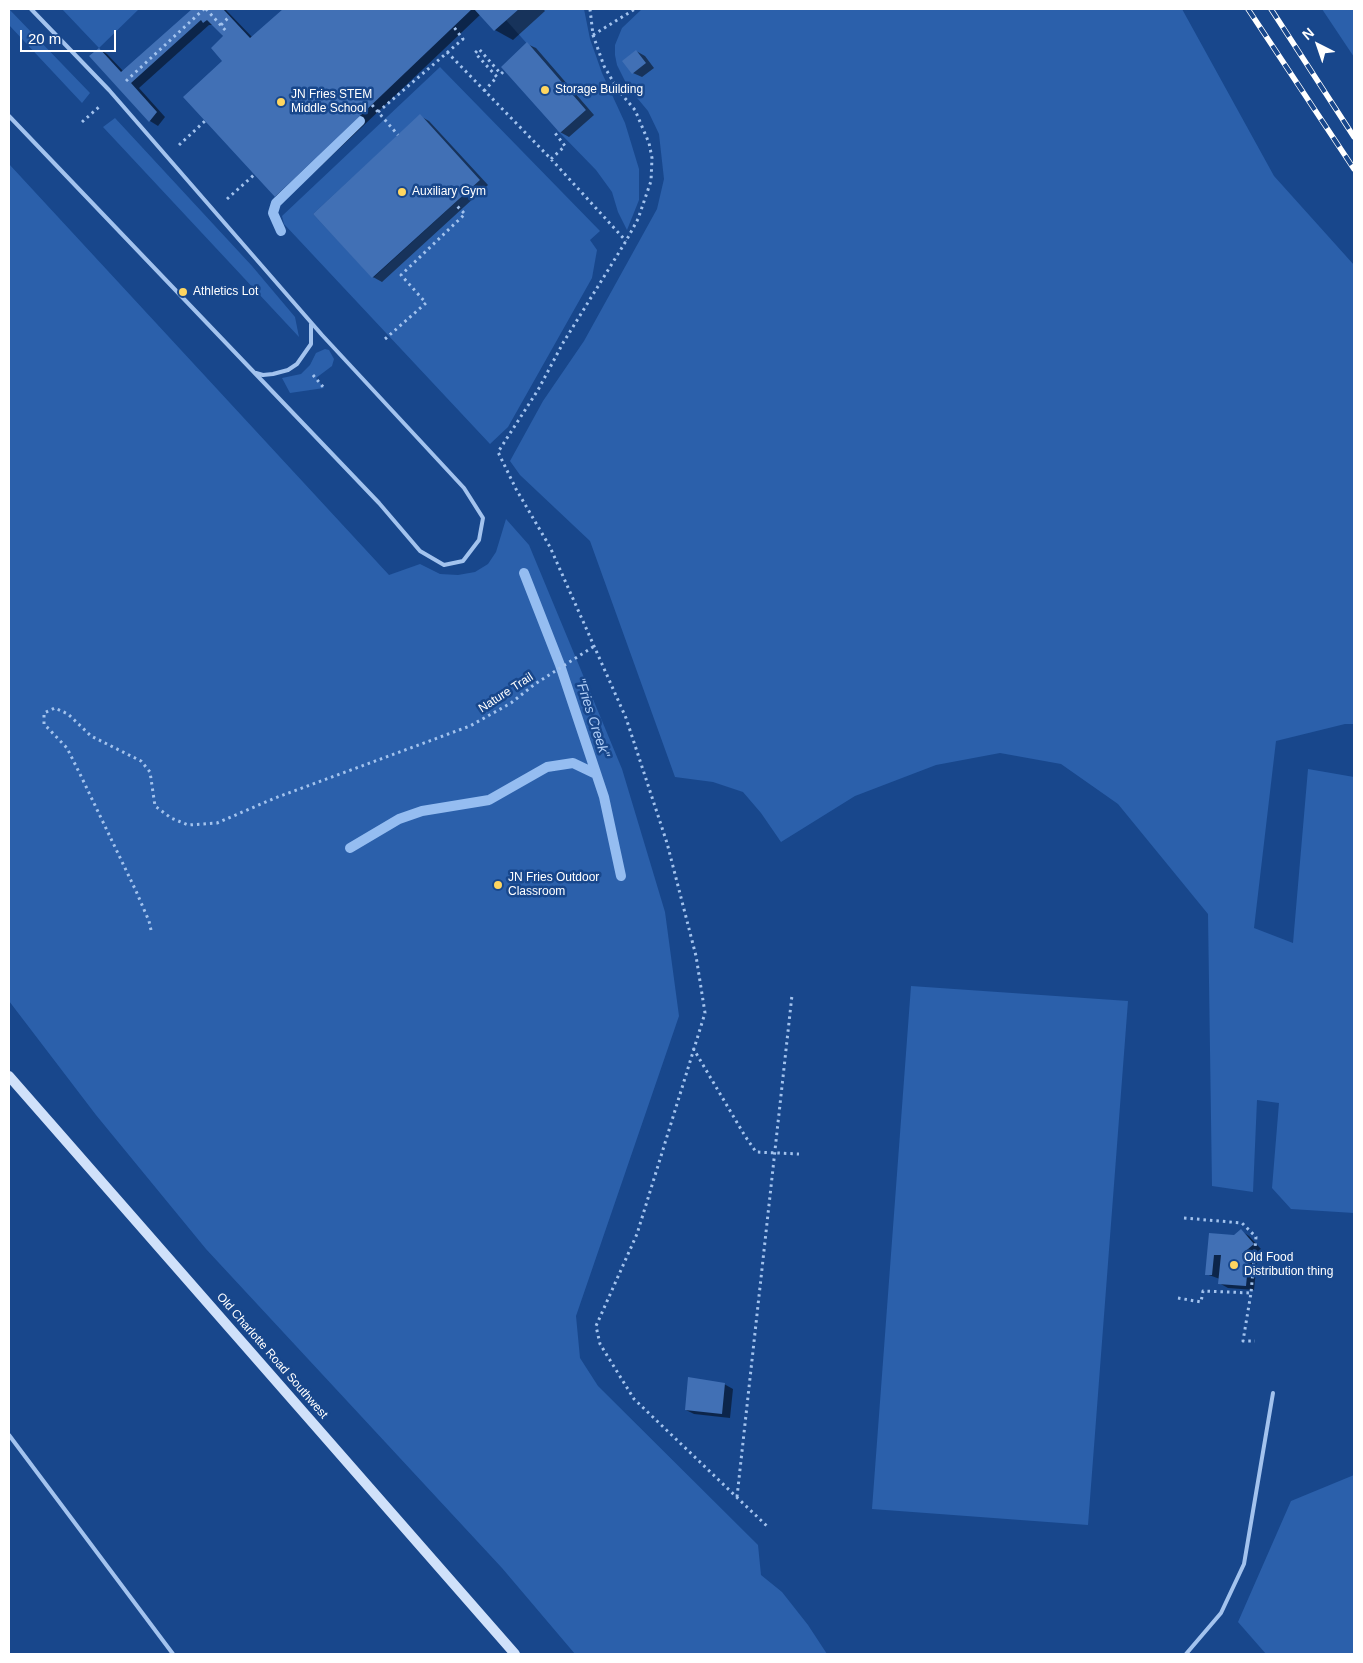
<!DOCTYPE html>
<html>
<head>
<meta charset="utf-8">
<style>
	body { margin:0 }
	#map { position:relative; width:1363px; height:1663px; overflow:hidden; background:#18478c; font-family:Arial,sans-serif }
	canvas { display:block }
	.frame { position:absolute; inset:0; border:10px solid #fff; pointer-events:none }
	.north { position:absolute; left:1293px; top:20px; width:50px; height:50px; -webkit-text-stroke:4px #18478c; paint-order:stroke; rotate:319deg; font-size:14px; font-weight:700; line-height:20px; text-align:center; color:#fff }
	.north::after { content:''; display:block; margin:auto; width:18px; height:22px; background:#fff; clip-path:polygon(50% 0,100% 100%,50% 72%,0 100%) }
	.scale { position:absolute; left:20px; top:30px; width:96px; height:22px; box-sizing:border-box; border:2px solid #fff; border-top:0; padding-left:6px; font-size:15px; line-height:18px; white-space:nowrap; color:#fff; -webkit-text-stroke:4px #18478c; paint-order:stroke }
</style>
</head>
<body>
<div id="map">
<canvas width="1363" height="1663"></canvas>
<div class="frame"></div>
<div class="north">N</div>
<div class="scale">20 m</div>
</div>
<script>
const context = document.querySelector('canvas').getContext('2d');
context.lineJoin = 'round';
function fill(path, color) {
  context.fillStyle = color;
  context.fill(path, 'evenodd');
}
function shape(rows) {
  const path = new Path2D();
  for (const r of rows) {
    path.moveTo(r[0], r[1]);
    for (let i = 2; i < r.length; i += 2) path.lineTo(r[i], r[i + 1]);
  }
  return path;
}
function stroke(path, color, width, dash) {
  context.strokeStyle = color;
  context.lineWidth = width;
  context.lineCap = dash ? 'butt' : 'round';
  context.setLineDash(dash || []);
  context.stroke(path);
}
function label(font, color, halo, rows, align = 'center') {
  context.font = font + ' Arial,sans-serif';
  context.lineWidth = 5;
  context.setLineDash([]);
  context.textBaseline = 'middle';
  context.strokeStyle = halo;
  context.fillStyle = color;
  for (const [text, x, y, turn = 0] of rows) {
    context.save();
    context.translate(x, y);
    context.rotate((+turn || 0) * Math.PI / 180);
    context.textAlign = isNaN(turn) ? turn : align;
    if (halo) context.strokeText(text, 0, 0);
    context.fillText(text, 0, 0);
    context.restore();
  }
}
const green = shape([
	[9,9,90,93,82,103,9,25],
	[62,9,139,9,99,48],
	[519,9,584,9,590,39,602,73,625,123,639,169,639,200,627,230,618,212,612,192,596,170,560,133,586,110,506,20],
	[642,9,1182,9,1274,176,1354,265,1354,724,1345,724,1276,741,1254,928,1293,943,1308,769,1354,777,1354,1213,1291,1209,1272,1188,1279,1103,1257,1100,1253,1192,1212,1186,1208,914,1118,804,1061,764,1000,753,936,765,855,796,781,842,761,813,743,792,713,782,675,777,590,541,520,475,510,461,543,401,584,341,657,209,664,179,659,134,648,111,628,87,617,65,615,55,615,45,622,28],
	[1322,9,1354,9,1354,57],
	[440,67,600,231,590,240,597,250,592,278,508,427,490,444,284,224,282,216],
	[420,115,480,180,373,278,313,214],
	[115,118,252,266,295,317,299,337,103,127],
	[9,164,389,575,420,564,440,574,458,575,475,572,488,564,496,552,506,519,529,545,622,769,665,912,679,1016,576,1316,580,1358,598,1386,758,1545,761,1575,782,1592,808,1625,827,1654,575,1654,502,1568,206,1249,96,1115,9,1001],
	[325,349,329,350,334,359,332,366,316,378,324,388,290,393,282,378,301,374,310,365,316,353],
	[911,986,1128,1001,1088,1525,872,1509],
	[1354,1475,1354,1654,1266,1654,1238,1622,1291,1501]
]);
const shadow = shape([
	[193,9,225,9,253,38,285,9,543,9,545,11,513,40,495,30,481,14,284,201,276,196,224,61,224,37,214,25,209,25,139,88,165,117,158,126,150,121,99,49,107,54,124,72],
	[527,44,536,48,594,115,569,137,560,132],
	[636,51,645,56,654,68,642,77,633,73],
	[420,116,429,121,488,185,382,282,373,277,315,214],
	[1241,1231,1249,1236,1261,1249,1252,1257,1257,1260,1254,1290,1228,1288,1219,1283,1220,1279,1206,1274,1210,1234,1234,1237],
	[724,1384,733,1389,730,1418,694,1414,686,1410]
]);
const stream = shape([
	[281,231,273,213,276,203,360,121],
	[524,573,560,665,604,797,621,876],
	[350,848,399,819,422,811,489,800,547,767,573,763,596,774]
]);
const building = shape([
	[192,9,223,9,250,38,283,9,472,9,275,197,183,97,222,61,211,48,223,36,207,20,203,23,201,20,131,83,157,112,149,122,89,56,99,48,121,72],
	[474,9,519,9,494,31],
	[527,42,586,110,560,133,501,67],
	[636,50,646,63,632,74,622,61],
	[420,114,480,180,372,278,313,214],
	[1241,1229,1254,1244,1242,1254,1249,1254,1246,1286,1218,1284,1221,1255,1214,1255,1212,1275,1205,1275,1209,1233,1234,1235],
	[688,1377,725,1383,722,1414,685,1410]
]);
const path = shape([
	[206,9,227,32],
	[590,9,593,35,604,66,618,90,635,110,649,143,652,158,651,181,638,219,626,241,563,343,538,390,498,452,516,489,550,547,626,718,667,843,696,956,705,1013,637,1234,596,1326,600,1344,634,1399,769,1528],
	[221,25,230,16],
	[593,35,635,9],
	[447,52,551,159,626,241],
	[126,81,204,9],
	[484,91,497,77,475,53,479,49,501,74,504,71],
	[372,105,398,135],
	[378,112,463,39,453,26],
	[82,122,99,107],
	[179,145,205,121],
	[551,159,565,146,555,133,558,131],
	[227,199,255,174],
	[385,339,426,303,401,275,465,214,455,204],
	[313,375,324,388],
	[151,930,149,921,136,891,80,774,67,748,44,724,44,713,55,708,68,714,91,736,141,761,150,772,155,806,171,818,188,825,217,823,275,798,470,726,511,703,535,684,593,647],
	[693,1048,745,1136,756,1152,799,1154],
	[1184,1218,1242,1223,1256,1237,1251,1293],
	[1178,1298,1201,1302,1203,1291,1251,1293,1243,1341,1255,1341],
	[737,1497,792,995]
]);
const lane = shape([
	[9,116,379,503,420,551,444,565,463,561,479,540,483,518,464,488,322,335,109,90,31,9],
	[256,373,263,375,273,374,288,370,297,364,311,344,311,324],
	[9,1435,173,1654],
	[1186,1654,1221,1613,1244,1564,1273,1393]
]);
const secondary = shape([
	[9,1076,515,1654]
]);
const rail = shape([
	[1248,9,1354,169],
	[1271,9,1354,137]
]);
const markers = [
	[545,90,5,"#ffd660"],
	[281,102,5,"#ffd660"],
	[402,192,5,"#ffd660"],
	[183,292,5,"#ffd660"],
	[498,885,5,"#ffd660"],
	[1234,1265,5,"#ffd660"]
];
const poiNames = [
	["Storage Building",555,90],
	["JN Fries STEM",291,95],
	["Middle School",291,109],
	["Auxiliary Gym",412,192],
	["Athletics Lot",193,292],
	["JN Fries Outdoor",508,878],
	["Classroom",508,892],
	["Old Food",1244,1258],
	["Distribution thing",1244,1272]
];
const streetNames = [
	["Nature Trail",506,693,-33],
	["Old Charlotte Road Southwest",272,1356,49]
];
const waterNames = [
	["\"Fries Creek\"",592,718,72]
];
fill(green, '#2b60ab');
fill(shadow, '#0007');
stroke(stream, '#95bdf1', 10);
fill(building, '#4170b5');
stroke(path, '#a3c3ee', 3, [2.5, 4]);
stroke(lane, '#a3c3ee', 4);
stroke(secondary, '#d0e1fa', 10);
stroke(rail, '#fff', 5.5);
stroke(rail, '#18478c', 4, [11]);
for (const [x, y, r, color] of markers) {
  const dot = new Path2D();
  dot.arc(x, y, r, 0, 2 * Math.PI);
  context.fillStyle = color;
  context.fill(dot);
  stroke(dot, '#18478c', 2);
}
label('12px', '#fff', '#18478c', poiNames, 'left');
label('12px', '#fff', '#18478c', streetNames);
label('italic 14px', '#afcdf6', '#18478c', waterNames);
</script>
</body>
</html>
